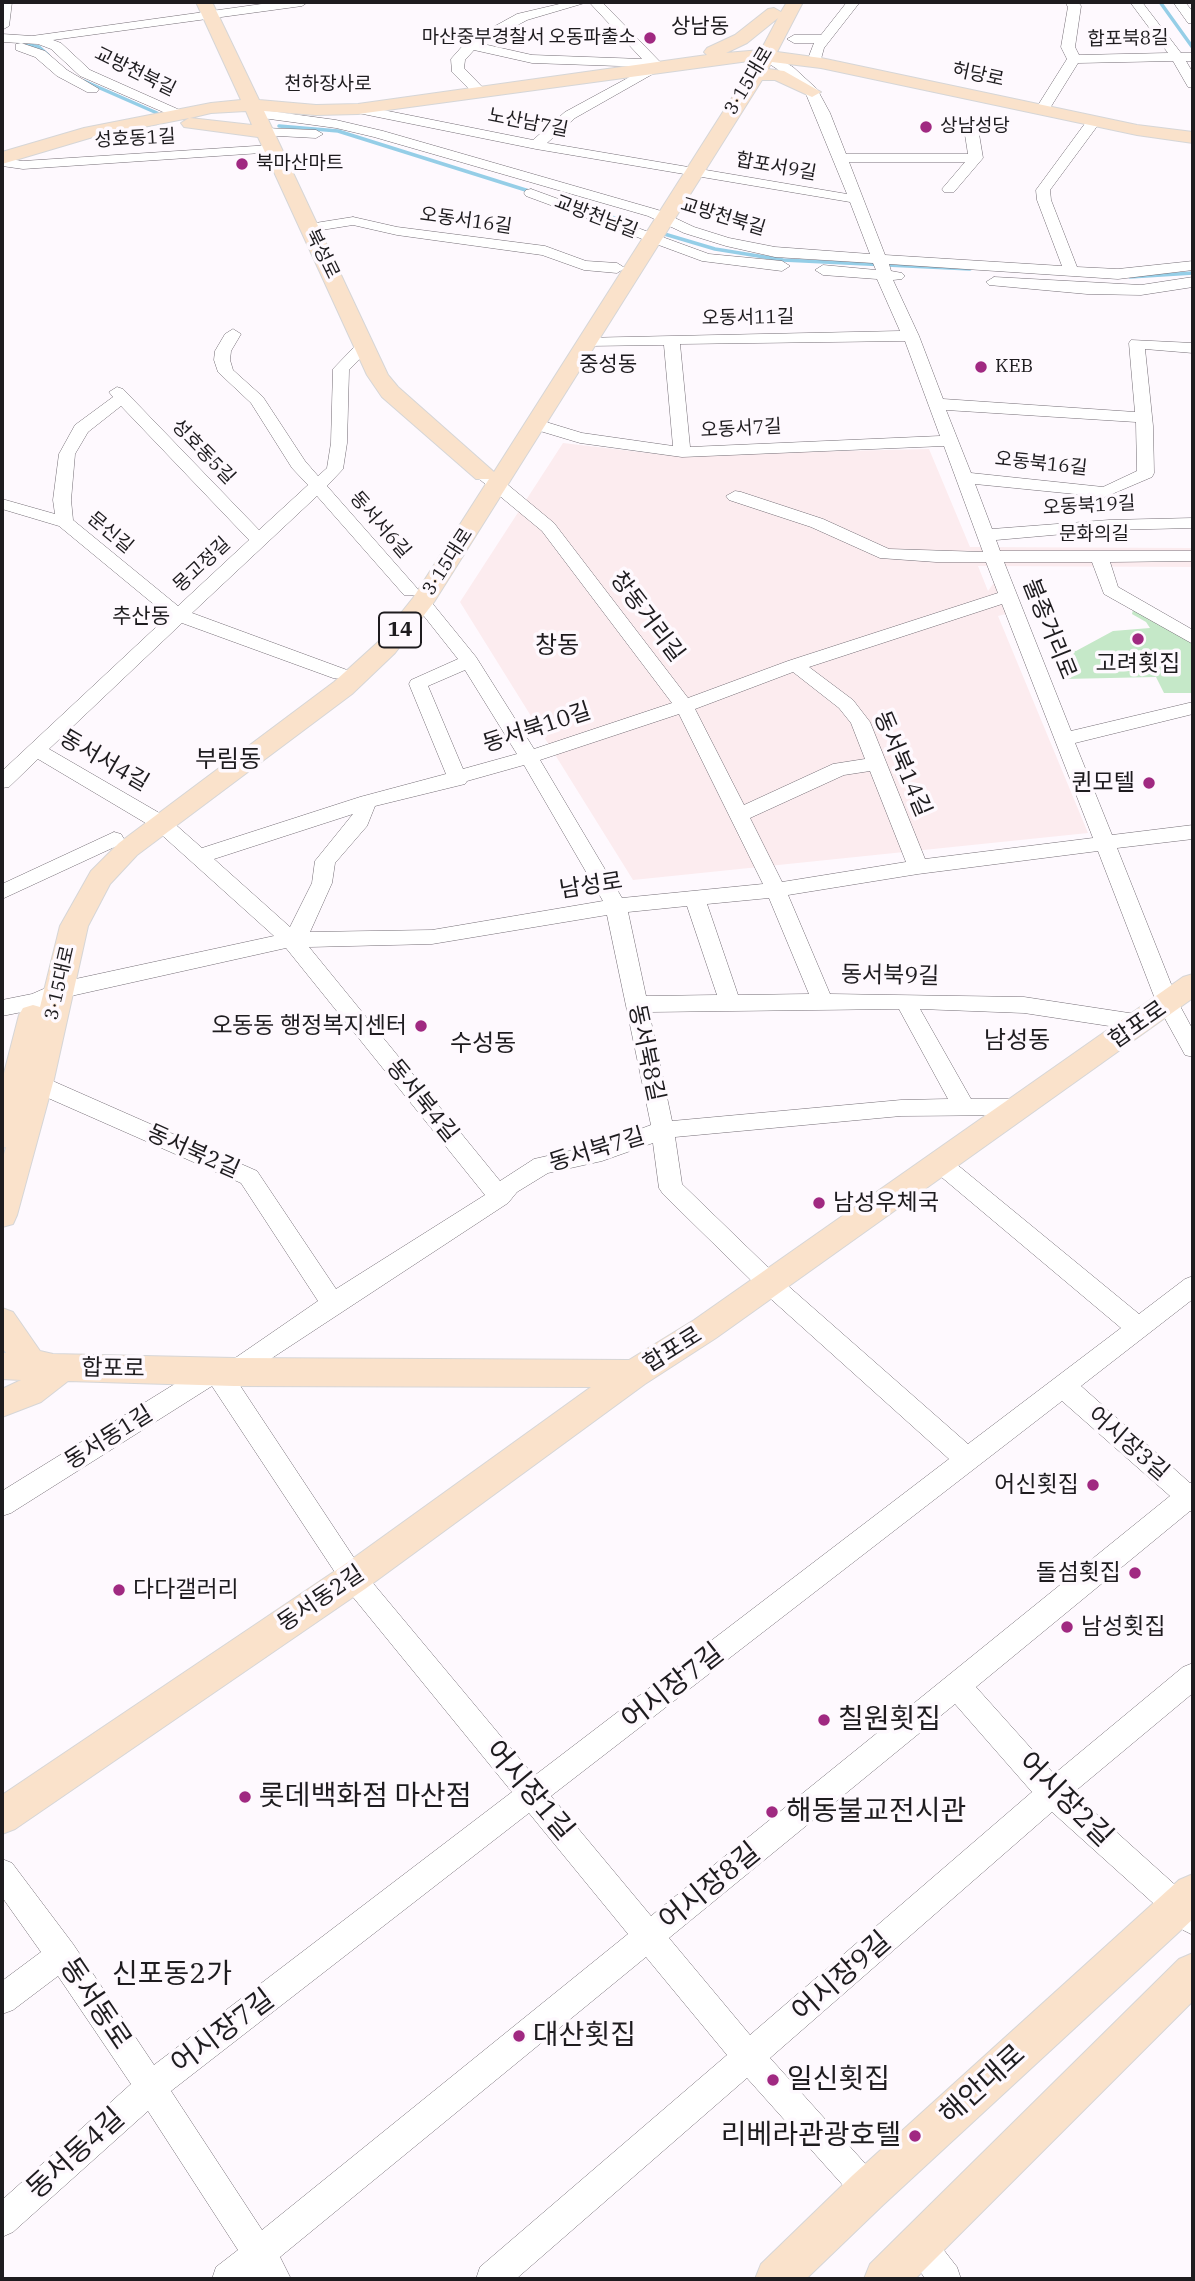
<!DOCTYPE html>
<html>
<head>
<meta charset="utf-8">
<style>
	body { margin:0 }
	#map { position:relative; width:1195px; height:2281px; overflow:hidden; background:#fef9fe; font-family:"IBM Plex Serif",serif }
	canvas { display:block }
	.frame { position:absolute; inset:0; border:4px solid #1e1c1f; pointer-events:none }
</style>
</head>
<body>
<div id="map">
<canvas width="1195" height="2281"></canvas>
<div class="frame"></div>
</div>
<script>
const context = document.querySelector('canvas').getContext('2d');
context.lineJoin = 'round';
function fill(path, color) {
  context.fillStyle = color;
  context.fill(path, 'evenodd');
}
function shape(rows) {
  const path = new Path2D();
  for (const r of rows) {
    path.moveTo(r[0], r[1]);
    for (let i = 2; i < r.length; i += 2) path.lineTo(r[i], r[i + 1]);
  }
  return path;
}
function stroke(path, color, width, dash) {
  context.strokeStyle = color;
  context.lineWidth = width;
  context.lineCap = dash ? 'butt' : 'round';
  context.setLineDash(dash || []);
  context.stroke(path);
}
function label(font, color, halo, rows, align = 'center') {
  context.font = font + ' "IBM Plex Serif","Noto Sans KR",serif';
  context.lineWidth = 7;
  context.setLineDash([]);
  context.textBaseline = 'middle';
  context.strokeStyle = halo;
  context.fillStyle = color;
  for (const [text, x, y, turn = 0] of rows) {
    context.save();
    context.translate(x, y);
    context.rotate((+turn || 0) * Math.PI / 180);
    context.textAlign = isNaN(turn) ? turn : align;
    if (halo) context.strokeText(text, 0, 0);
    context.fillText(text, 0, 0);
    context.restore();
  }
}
const commercial = shape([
	[563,443,665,455,929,449,970,547,1193,548,1193,567,978,566,988,591,993,584,999,584,1010,613,998,616,1088,833,633,880,460,602]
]);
const green = shape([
	[1133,610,1193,642,1193,693,1164,693,1156,677,1064,679,1052,655,1059,648,1076,651,1113,631,1150,628,1146,622,1132,614]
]);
const stream = shape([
	[1160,2,1193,48],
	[19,43,39,47,48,55],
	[84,81,157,113],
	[279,126,338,131,532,192],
	[579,207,637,225],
	[661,233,715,249,783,260,970,269],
	[1130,277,1193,273]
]);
const minor = shape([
	[2,2,12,2,9,26,2,30,2,2],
	[276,2,308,2,302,6,53,40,61,43,90,70,182,111,182,117,177,118,80,76,51,49,38,44,2,42,2,34,32,36,276,2],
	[568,2,588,2,527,20,483,44,532,55,642,59,589,2,602,2,665,67,575,118,547,143,847,194,806,94,783,73,762,59,760,56,767,52,793,67,817,89,830,113,846,154,968,154,963,122,970,118,977,122,983,158,954,192,944,192,942,189,965,162,849,162,885,255,1062,266,1037,200,1036,190,1089,118,1094,117,1101,121,1050,190,1051,200,1077,267,1118,269,1193,261,1193,270,1118,279,889,264,891,271,902,273,905,276,902,279,893,280,919,336,943,399,1135,412,1129,343,1131,340,1193,343,1193,353,1145,349,1153,426,1154,473,1152,477,1105,497,975,484,992,529,1109,520,1193,518,1193,528,1109,530,996,540,1000,551,1193,551,1193,561,1110,562,1118,587,1193,630,1193,644,1104,594,1092,562,1004,562,1071,731,1193,702,1193,714,1075,743,1112,835,1193,825,1193,839,1117,848,1179,1004,1193,1030,1193,1057,1185,1055,1157,1004,1098,851,918,874,788,895,830,994,1024,997,1142,1015,1150,1017,1153,1023,1150,1029,1142,1031,1024,1013,920,1009,971,1099,1021,1099,1029,1101,1032,1107,1029,1113,1021,1115,901,1116,675,1137,682,1184,778,1277,968,1444,1121,1328,933,1170,930,1164,933,1158,941,1155,949,1158,1139,1314,1185,1279,1193,1276,1193,1299,1081,1386,1190,1483,1193,1482,1193,1512,1190,1511,976,1687,1054,1774,1183,1667,1193,1663,1193,1693,1073,1793,1193,1901,1193,1935,1183,1930,1052,1812,770,2058,879,2179,884,2190,879,2201,868,2206,857,2201,747,2078,516,2279,476,2279,480,2267,727,2055,646,1957,280,2257,291,2279,212,2279,216,2267,238,2250,148,2111,13,2232,2,2237,2,2200,131,2084,58,1976,13,2010,2,2014,2,1981,41,1952,2,1897,2,1859,12,1863,73,1944,154,2065,512,1792,344,1586,212,1386,11,1513,2,1516,2,1491,207,1364,216,1361,225,1365,318,1301,241,1183,14,1083,11,1077,14,1071,22,1069,30,1071,257,1171,336,1289,485,1195,286,948,62,998,37,1009,2,1016,2,1000,32,994,57,983,274,936,154,828,38,759,9,787,2,788,2,771,168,616,59,526,2,509,2,499,55,514,53,500,59,454,75,425,113,397,109,392,117,387,123,389,259,530,308,485,292,468,251,403,218,372,214,360,215,351,225,334,233,329,241,334,231,351,230,360,233,370,263,397,305,461,318,476,327,468,331,443,333,369,357,344,369,344,371,347,349,370,347,443,343,469,327,486,416,587,419,591,416,595,404,595,317,496,192,613,347,670,349,674,347,678,333,678,182,623,49,749,168,818,202,848,360,797,446,774,409,684,411,680,458,659,416,606,413,602,416,598,428,598,476,657,534,749,672,703,542,531,478,478,476,474,478,470,490,470,554,523,688,698,788,661,998,593,986,562,936,562,880,558,811,527,729,500,726,496,735,491,741,492,823,519,889,549,983,552,944,446,682,457,580,443,530,428,528,424,536,419,582,433,673,446,664,345,586,346,580,344,578,341,580,338,900,331,877,279,823,275,815,270,823,265,876,270,873,263,775,257,726,246,684,233,648,216,374,137,336,128,255,117,248,113,255,109,336,120,383,131,658,210,694,227,729,238,775,247,870,254,850,202,536,149,358,113,351,109,358,105,533,140,565,112,648,67,532,63,474,50,465,60,464,68,488,93,481,97,476,96,452,72,451,59,466,42,517,14,568,2],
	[905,341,940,436,690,447,680,344,905,341],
	[121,406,249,540,178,606,73,520,71,500,75,454,88,432,121,406],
	[946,410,1136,422,1137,471,1103,487,971,473,946,410],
	[1002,604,1093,838,925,859,870,722,853,700,809,667,1002,604],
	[465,670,517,754,463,769,428,686,465,670],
	[793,672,839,708,851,723,865,759,833,764,744,805,695,709,793,672],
	[679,714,763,884,622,898,540,760,679,714],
	[524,765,603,901,432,930,310,932,332,883,335,863,367,826,375,806,465,784,467,781,524,765],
	[870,771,906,862,782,882,750,818,844,775,870,771],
	[353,814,315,861,312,883,290,927,214,859,353,814],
	[769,898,809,994,738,995,707,904,769,898],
	[687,906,717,995,646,996,628,912,687,906],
	[607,915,651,1125,600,1144,534,1159,500,1181,309,947,432,944,607,915],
	[899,1009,948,1099,901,1100,672,1121,649,1012,899,1009],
	[653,1143,659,1188,663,1194,762,1291,949,1459,534,1776,362,1570,237,1381,508,1203,517,1192,548,1173,602,1161,653,1143],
	[1062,1401,1170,1496,651,1916,551,1796,1062,1401],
	[955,1704,1032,1792,750,2035,669,1938,955,1704],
	[529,1813,628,1934,262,2230,171,2091,529,1813],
	[847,2,860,2,824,48,821,59,811,59,809,56,814,43,794,43,787,39,794,35,821,35,847,2],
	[1065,2,1078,2,1081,6,1075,47,1079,55,1168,53,1130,2,1142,2,1181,53,1193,53,1193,61,1186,61,1193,73,1193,88,1188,87,1173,61,1078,63,1047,113,1037,113,1035,110,1067,59,1061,47,1068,7,1065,2],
	[1173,2,1185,2,1193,12,1193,24,1188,23,1173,2],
	[21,43,45,51,67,70,99,89,97,92,87,92,57,76,35,57,16,50,16,44,21,43],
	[264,128,316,130,323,134,316,138,259,135,257,132,264,128],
	[271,145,276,146,276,152,23,169,2,166,2,158,23,161,271,145],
	[531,189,709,254,782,261,790,266,782,271,702,261,526,196,524,193,526,190,531,189],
	[353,217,397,227,545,246,586,261,617,263,625,268,617,273,584,270,542,255,397,235,353,225,309,232,302,228,309,224,353,217],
	[994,277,1141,285,1193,277,1193,287,1141,295,1087,294,989,285,986,282,994,277],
	[114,832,121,834,124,839,121,844,2,899,2,884,114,832],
	[921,2230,932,2235,957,2267,961,2279,925,2279,905,2246,910,2235,921,2230]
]);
const major = shape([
	[196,2,212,2,259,100,316,105,358,104,707,55,704,52,707,48,735,35,768,9,774,8,781,12,787,2,803,2,777,52,821,58,1137,125,1193,132,1193,143,1137,135,821,68,772,62,768,69,784,71,821,92,812,97,775,80,762,80,434,602,395,653,352,694,137,855,110,884,88,926,54,1079,17,1215,13,1224,2,1227,2,1161,6,1147,2,1148,2,1081,19,1015,23,1008,33,1005,40,1007,60,926,91,871,119,843,334,682,377,643,413,598,489,479,476,479,382,397,367,375,258,137,184,127,181,123,189,118,93,137,2,164,2,152,84,128,211,103,241,100,196,2],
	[778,18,761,50,726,53,747,43,778,18],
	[756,60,494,472,398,387,388,375,264,111,316,115,358,114,756,60],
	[246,111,252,125,190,118,211,113,246,111],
	[1193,974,1193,998,716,1338,645,1384,365,1589,15,1829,2,1834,2,1795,341,1567,591,1387,234,1386,68,1381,41,1402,2,1417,2,1389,21,1380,2,1379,2,1353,6,1353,2,1347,2,1308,13,1312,40,1351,53,1354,234,1358,629,1360,694,1320,1183,977,1193,974],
	[1193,1874,1193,1919,883,2205,806,2279,755,2279,761,2264,853,2175,1179,1880,1193,1874],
	[1193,1953,1193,2001,915,2279,864,2279,870,2264,1179,1959,1193,1953]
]);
const markers = [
	[650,38,7,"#a02981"],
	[926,127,7,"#a02981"],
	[242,164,7,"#a02981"],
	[981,367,7,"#a02981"],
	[1138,639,7,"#a02981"],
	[1149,783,7,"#a02981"],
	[421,1026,7,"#a02981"],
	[819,1203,7,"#a02981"],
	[1093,1485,7,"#a02981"],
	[1135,1573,7,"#a02981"],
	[119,1590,7,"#a02981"],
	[1067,1627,7,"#a02981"],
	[824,1720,7,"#a02981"],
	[245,1797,7,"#a02981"],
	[772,1812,7,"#a02981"],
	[519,2036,7,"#a02981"],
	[773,2080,7,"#a02981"],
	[915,2136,7,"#a02981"]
];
const farPoinames = [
	["마산중부경찰서 오동파출소",636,38,"right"],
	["상남성당",940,127],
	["북마산마트",256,164],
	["KEB",995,367]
];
const farStreetnames = [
	["합포북8길",1128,39,-1],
	["교방천북길",135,72,26],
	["허당로",978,75,12],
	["3·15대로",749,81,-59],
	["천하장사로",328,85],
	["노산남7길",528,123,11],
	["성호동1길",135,139,-3],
	["합포서9길",776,167,10],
	["교방천남길",596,217,21],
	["교방천북길",723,217,17],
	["오동서16길",466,221,8],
	["북성로",322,254,64],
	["오동서11길",748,318,-1],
	["오동서7길",741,429,-3],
	["성호동5길",203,452,46],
	["오동북16길",1041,464,6],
	["오동북19길",1089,506,-3],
	["동서서6길",380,525,49],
	["문신길",110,533,40],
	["문화의길",1094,535],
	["3·15대로",448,562,-57],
	["몽고정길",202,565,-43],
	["3·15대로",60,983,-77]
];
const farQuarternames = [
	["상남동",700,27]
];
const farNeighbourhoodnames = [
	["중성동",608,365],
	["추산동",141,617]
];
const shields = [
	[400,630,42]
];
const shieldNames = [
	["14",400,630]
];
const streetNames = [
	["창동거리길",647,617,53],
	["불종거리로",1049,629,68],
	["동서북10길",537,728,-18],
	["동서서4길",104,761,30],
	["동서북14길",902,764,67],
	["남성로",591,886,-9],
	["동서북9길",890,976,1],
	["합포로",1138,1025,-35],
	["동서북8길",646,1053,78],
	["동서북4길",422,1101,51],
	["동서북7길",597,1150,-17],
	["동서북2길",193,1152,24],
	["합포로",673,1350,-32],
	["합포로",113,1369,1],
	["동서동1길",109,1438,-32],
	["어시장3길",1128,1444,41],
	["동서동2길",321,1599,-34]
];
const poiNames = [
	["고려횟집",1138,664,"center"],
	["퀸모텔",1135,783],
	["오동동 행정복지센터",407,1026],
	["남성우체국",833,1203,"left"],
	["어신횟집",1079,1485],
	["돌섬횟집",1121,1573],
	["다다갤러리",133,1590,"left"],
	["남성횟집",1081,1627,"left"]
];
const neighbourhoodNames = [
	["창동",557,646],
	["부림동",228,760],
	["남성동",1017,1041],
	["수성동",483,1044]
];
const nearStreetnames = [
	["어시장7길",673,1687,-38],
	["어시장1길",529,1791,50],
	["어시장2길",1065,1800,45],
	["어시장8길",710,1887,-39],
	["어시장9길",842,1977,-41],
	["동서동로",95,2004,56],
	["어시장7길",223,2032,-37],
	["해안대로",983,2085,-42],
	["동서동4길",76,2154,-42]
];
const nearPoinames = [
	["칠원횟집",838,1720],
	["롯데백화점 마산점",259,1797],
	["해동불교전시관",786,1812],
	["대산횟집",533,2036],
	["일신횟집",787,2080],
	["리베라관광호텔",901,2136,"right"]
];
const nearNeighbourhoodnames = [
	["신포동2가",172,1975]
];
fill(commercial, '#fcecef');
fill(green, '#c5e8c8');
stroke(stream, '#95cee7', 3.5);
stroke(minor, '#756e76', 1);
stroke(major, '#d6d6d7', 2);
fill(minor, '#fff');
fill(major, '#fae2cb');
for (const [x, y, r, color] of markers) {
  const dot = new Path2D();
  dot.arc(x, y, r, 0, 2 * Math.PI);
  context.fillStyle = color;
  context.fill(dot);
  stroke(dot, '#fef9fe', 2.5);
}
label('19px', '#1e1c1f', '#fef9fe', farPoinames, 'left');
label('19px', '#1e1c1f', '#fef9fe', farStreetnames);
label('21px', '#1e1c1f', '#fef9fe', farQuarternames);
label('21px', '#1e1c1f', '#fef9fe', farNeighbourhoodnames);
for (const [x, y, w] of shields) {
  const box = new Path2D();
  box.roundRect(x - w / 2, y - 17.5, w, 35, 5);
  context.fillStyle = '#fef9fe';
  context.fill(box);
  stroke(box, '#1e1c1f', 2);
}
label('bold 21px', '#1e1c1f', null, shieldNames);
label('23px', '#1e1c1f', '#fef9fe', streetNames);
label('23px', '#1e1c1f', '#fef9fe', poiNames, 'right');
label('24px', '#1e1c1f', '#fef9fe', neighbourhoodNames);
label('28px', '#1e1c1f', '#fef9fe', nearStreetnames);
label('28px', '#1e1c1f', '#fef9fe', nearPoinames, 'left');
label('28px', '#1e1c1f', '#fef9fe', nearNeighbourhoodnames);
</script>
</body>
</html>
